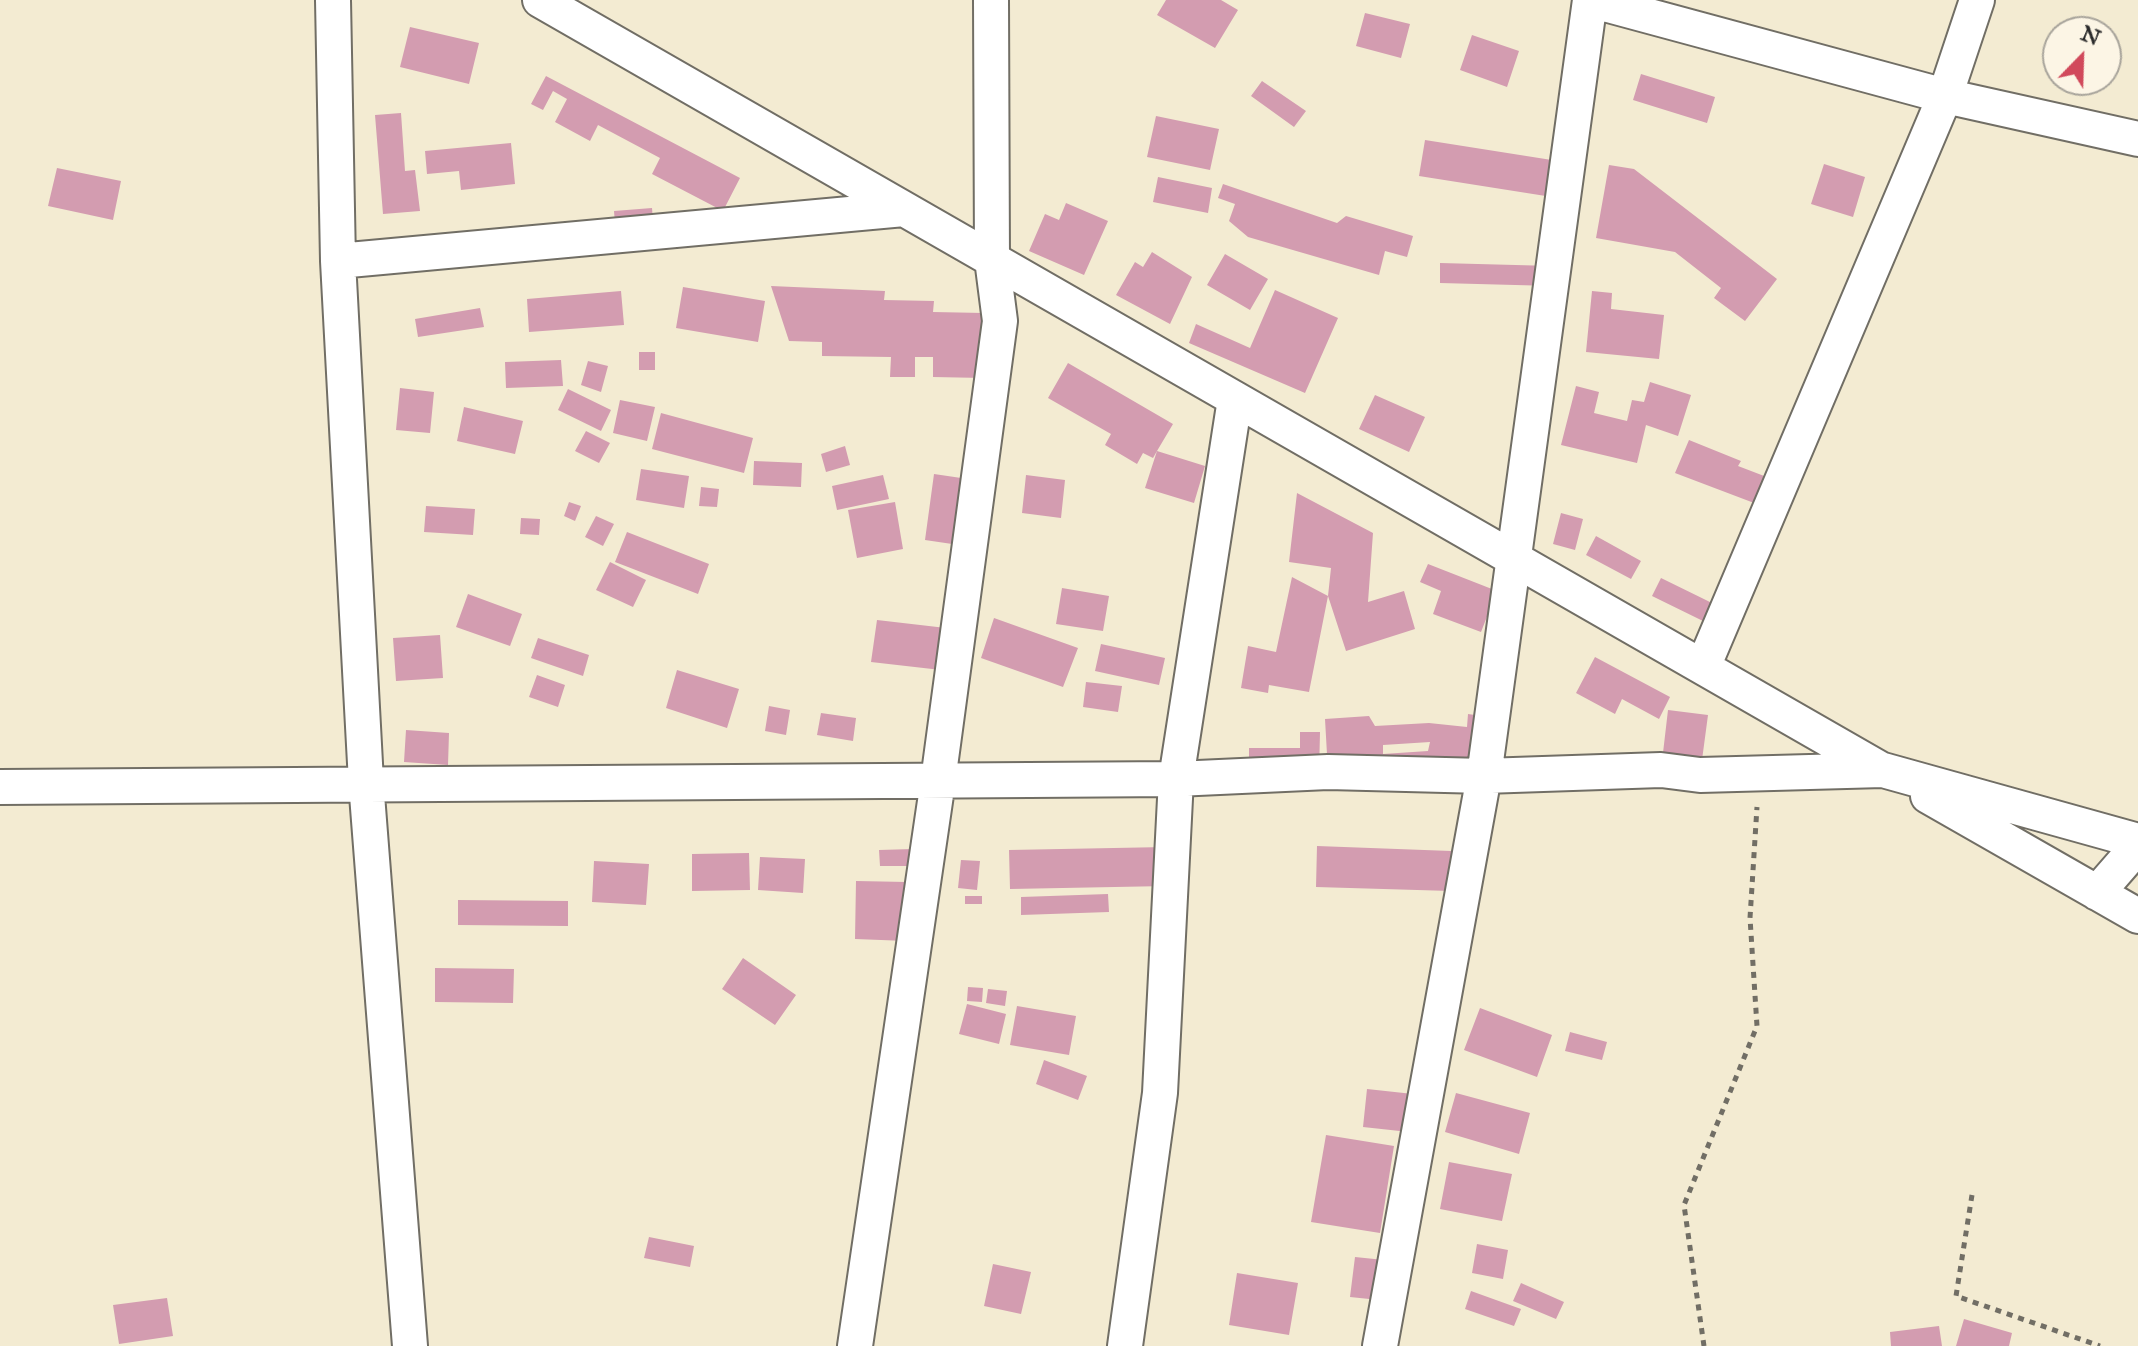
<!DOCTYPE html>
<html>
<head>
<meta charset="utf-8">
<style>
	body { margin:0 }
	#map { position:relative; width:2138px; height:1346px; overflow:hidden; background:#f3ebd2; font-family:"IM FELL Great Primer",serif }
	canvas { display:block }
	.north { position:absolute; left:2042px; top:16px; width:80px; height:80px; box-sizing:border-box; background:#fcf5e5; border:2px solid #a8a49b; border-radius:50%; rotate:23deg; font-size:22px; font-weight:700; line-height:32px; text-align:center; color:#2b2b2b }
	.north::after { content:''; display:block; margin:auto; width:28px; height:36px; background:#d1495b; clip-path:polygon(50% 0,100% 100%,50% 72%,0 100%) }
</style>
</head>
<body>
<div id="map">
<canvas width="2138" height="1346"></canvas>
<div class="north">N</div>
</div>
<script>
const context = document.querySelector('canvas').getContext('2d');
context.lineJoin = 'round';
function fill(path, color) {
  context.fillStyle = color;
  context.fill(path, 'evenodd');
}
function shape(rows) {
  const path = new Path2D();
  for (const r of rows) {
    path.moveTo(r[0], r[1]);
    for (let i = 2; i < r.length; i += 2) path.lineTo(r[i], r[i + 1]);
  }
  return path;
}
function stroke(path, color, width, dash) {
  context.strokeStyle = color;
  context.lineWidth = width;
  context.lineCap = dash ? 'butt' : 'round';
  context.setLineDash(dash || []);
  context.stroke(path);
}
const building = shape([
	[1166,0,1221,0,1238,10,1215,48,1157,15],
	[1365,13,1410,24,1401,58,1356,46],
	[410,27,479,43,469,84,400,67],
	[1472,35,1519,51,1507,87,1460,70],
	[1641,74,1715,97,1707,123,1633,100],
	[546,76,740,178,723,211,652,174,660,158,598,125,590,141,555,122,567,99,553,91,543,110,531,104],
	[1262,81,1306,111,1294,127,1251,96],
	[401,113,405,171,415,170,420,211,383,214,375,115],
	[1156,116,1219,129,1210,170,1147,157],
	[1425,140,1558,161,1552,197,1419,176],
	[511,143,515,184,461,190,459,171,427,174,425,151],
	[1824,164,1865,177,1853,217,1811,204],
	[1609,165,1634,169,1777,279,1745,321,1714,298,1721,288,1675,252,1596,238],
	[57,168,121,181,113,220,48,206],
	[1158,177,1212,188,1208,213,1153,202],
	[1223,184,1337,223,1346,216,1413,236,1407,257,1385,251,1379,275,1248,237,1229,221,1235,204,1218,198],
	[1066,203,1108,221,1084,275,1029,251,1045,214,1059,220],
	[652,208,654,233,616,236,614,211],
	[1152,252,1192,277,1170,324,1116,295,1135,262,1143,267],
	[1225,254,1268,279,1250,310,1207,285],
	[1440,263,1553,266,1553,286,1440,283],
	[771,286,885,291,884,300,934,301,933,312,984,313,984,378,933,377,933,357,915,357,915,377,890,377,891,357,822,356,822,342,789,341],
	[683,287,765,301,758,342,676,328],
	[1275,290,1338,318,1305,393,1189,343,1196,324,1250,348],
	[621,291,624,325,529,332,527,299],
	[1592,291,1612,293,1611,309,1664,315,1659,359,1586,352],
	[480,308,484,327,418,337,415,319],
	[639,352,655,352,655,370,639,370],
	[561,360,563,386,506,388,505,362],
	[588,361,608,366,601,392,581,385],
	[1068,363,1173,424,1157,451,1205,466,1194,503,1145,488,1157,451,1153,458,1143,453,1137,464,1105,445,1111,434,1048,398],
	[1650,382,1691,395,1678,436,1646,425,1637,463,1561,445,1576,386,1599,392,1594,413,1627,421,1632,400,1644,402],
	[400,388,434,392,430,433,396,430],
	[568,389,611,410,601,431,558,410],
	[1375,395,1425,417,1409,452,1359,429],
	[620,400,655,407,647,441,613,433],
	[464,407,523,421,515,454,457,441],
	[661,413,753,438,744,473,652,449],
	[586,431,610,443,599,463,575,451],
	[1689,440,1741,461,1738,466,1772,479,1762,506,1675,473],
	[845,446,850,465,826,472,821,454],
	[754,461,802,463,801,487,753,485],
	[641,469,689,476,684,508,636,500],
	[934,474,968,479,959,545,925,540],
	[883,475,889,499,837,510,832,486],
	[1026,475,1065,480,1061,518,1022,513],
	[701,487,719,489,717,507,699,506],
	[1297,493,1373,533,1368,602,1404,591,1415,629,1346,651,1328,596,1331,568,1289,562],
	[569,502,581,506,575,521,564,516],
	[895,502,903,549,857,558,848,510],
	[426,506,475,509,473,535,424,532],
	[1561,513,1583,519,1575,550,1553,544],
	[596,516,614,524,603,546,585,537],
	[521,518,540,519,539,535,520,534],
	[627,532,709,564,698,594,615,562],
	[1596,536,1641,561,1631,579,1586,555],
	[610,562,646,580,633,607,596,590],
	[1428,564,1497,591,1481,632,1433,614,1441,591,1420,582],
	[1292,577,1328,596,1309,692,1269,685,1268,693,1241,688,1248,646,1276,652],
	[1661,578,1712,603,1703,621,1652,596],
	[1062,588,1109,596,1103,631,1056,624],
	[468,594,522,614,510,646,456,627],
	[994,618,1078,648,1063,687,981,658],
	[877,620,946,628,941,670,871,662],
	[440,635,443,678,396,681,393,638],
	[538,638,589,655,583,676,531,658],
	[1101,644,1165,658,1159,685,1095,671],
	[1595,657,1670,697,1659,719,1622,699,1615,714,1576,693],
	[677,670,739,689,727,728,666,708],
	[537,675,565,685,558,707,529,697],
	[1086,682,1122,686,1118,712,1083,707],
	[769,706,790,710,786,735,765,731],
	[1668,710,1708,715,1700,775,1661,770],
	[821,713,856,718,853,741,817,735],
	[1468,714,1475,715,1471,766,1328,772,1325,719,1369,716,1375,726,1429,723,1467,727],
	[1430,742,1428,751,1383,754,1383,745],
	[406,730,449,733,448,765,404,762],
	[1300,732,1320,732,1319,774,1249,774,1249,748,1300,748],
	[1317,846,1451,851,1451,891,1316,887],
	[1166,847,1167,886,1010,889,1009,850],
	[913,849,913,866,880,866,879,850],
	[749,853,750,890,692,891,692,854],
	[760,857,805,859,803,893,758,890],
	[961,860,980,861,977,890,958,888],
	[594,861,649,864,646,905,592,902],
	[856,881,907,882,907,941,855,939],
	[1108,894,1109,912,1021,915,1021,897],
	[965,896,982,896,982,904,965,904],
	[458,900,568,901,568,926,458,925],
	[743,958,796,995,775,1025,722,989],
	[435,968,514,969,513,1003,435,1002],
	[968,987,983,988,982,1002,967,1001],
	[988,989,1007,991,1005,1006,986,1003],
	[967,1004,1006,1014,999,1044,959,1034],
	[1017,1006,1076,1016,1069,1055,1010,1045],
	[1480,1008,1552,1035,1537,1077,1464,1050],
	[1570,1032,1607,1042,1602,1060,1565,1051],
	[1044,1060,1087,1076,1078,1100,1036,1084],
	[1367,1089,1413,1094,1409,1132,1363,1127],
	[1456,1093,1530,1113,1519,1154,1445,1132],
	[1326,1135,1394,1146,1380,1233,1311,1222],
	[1449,1162,1512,1174,1502,1221,1440,1209],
	[649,1237,694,1246,690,1267,644,1258],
	[1477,1244,1508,1250,1503,1279,1472,1273],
	[1355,1257,1384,1260,1379,1300,1350,1297],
	[993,1264,1031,1272,1021,1314,984,1306],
	[1237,1273,1298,1283,1289,1335,1229,1325],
	[1521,1283,1564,1302,1556,1319,1513,1301],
	[1471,1291,1521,1309,1514,1326,1465,1309],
	[167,1298,173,1336,119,1344,113,1305],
	[1964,1319,2012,1333,2009,1346,1956,1346],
	[1939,1326,1942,1346,1891,1346,1890,1332]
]);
const path = shape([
	[1972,1195,1956,1296,2100,1346],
	[1704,1346,1684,1205,1757,1026,1750,918,1757,807]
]);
const minor = shape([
	[333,0,338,261,366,782,410,1346],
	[540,0,1882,770],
	[1590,0,1945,96,2138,139],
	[338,261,904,209],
	[1703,667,1945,96,1977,0],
	[0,787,1176,779,1328,772,1484,776,1661,770,1700,775,1883,770,2138,841],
	[1928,796,2138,916],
	[2097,893,2138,846],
	[855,1346,938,781,1000,321,992,259,991,0],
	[1125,1346,1160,1093,1176,779,1235,399],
	[1380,1346,1484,776,1590,0]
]);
fill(building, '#d39cb0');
stroke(minor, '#716e65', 38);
stroke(path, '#716e65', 5, [6, 6]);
stroke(minor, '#fff', 34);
</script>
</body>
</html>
